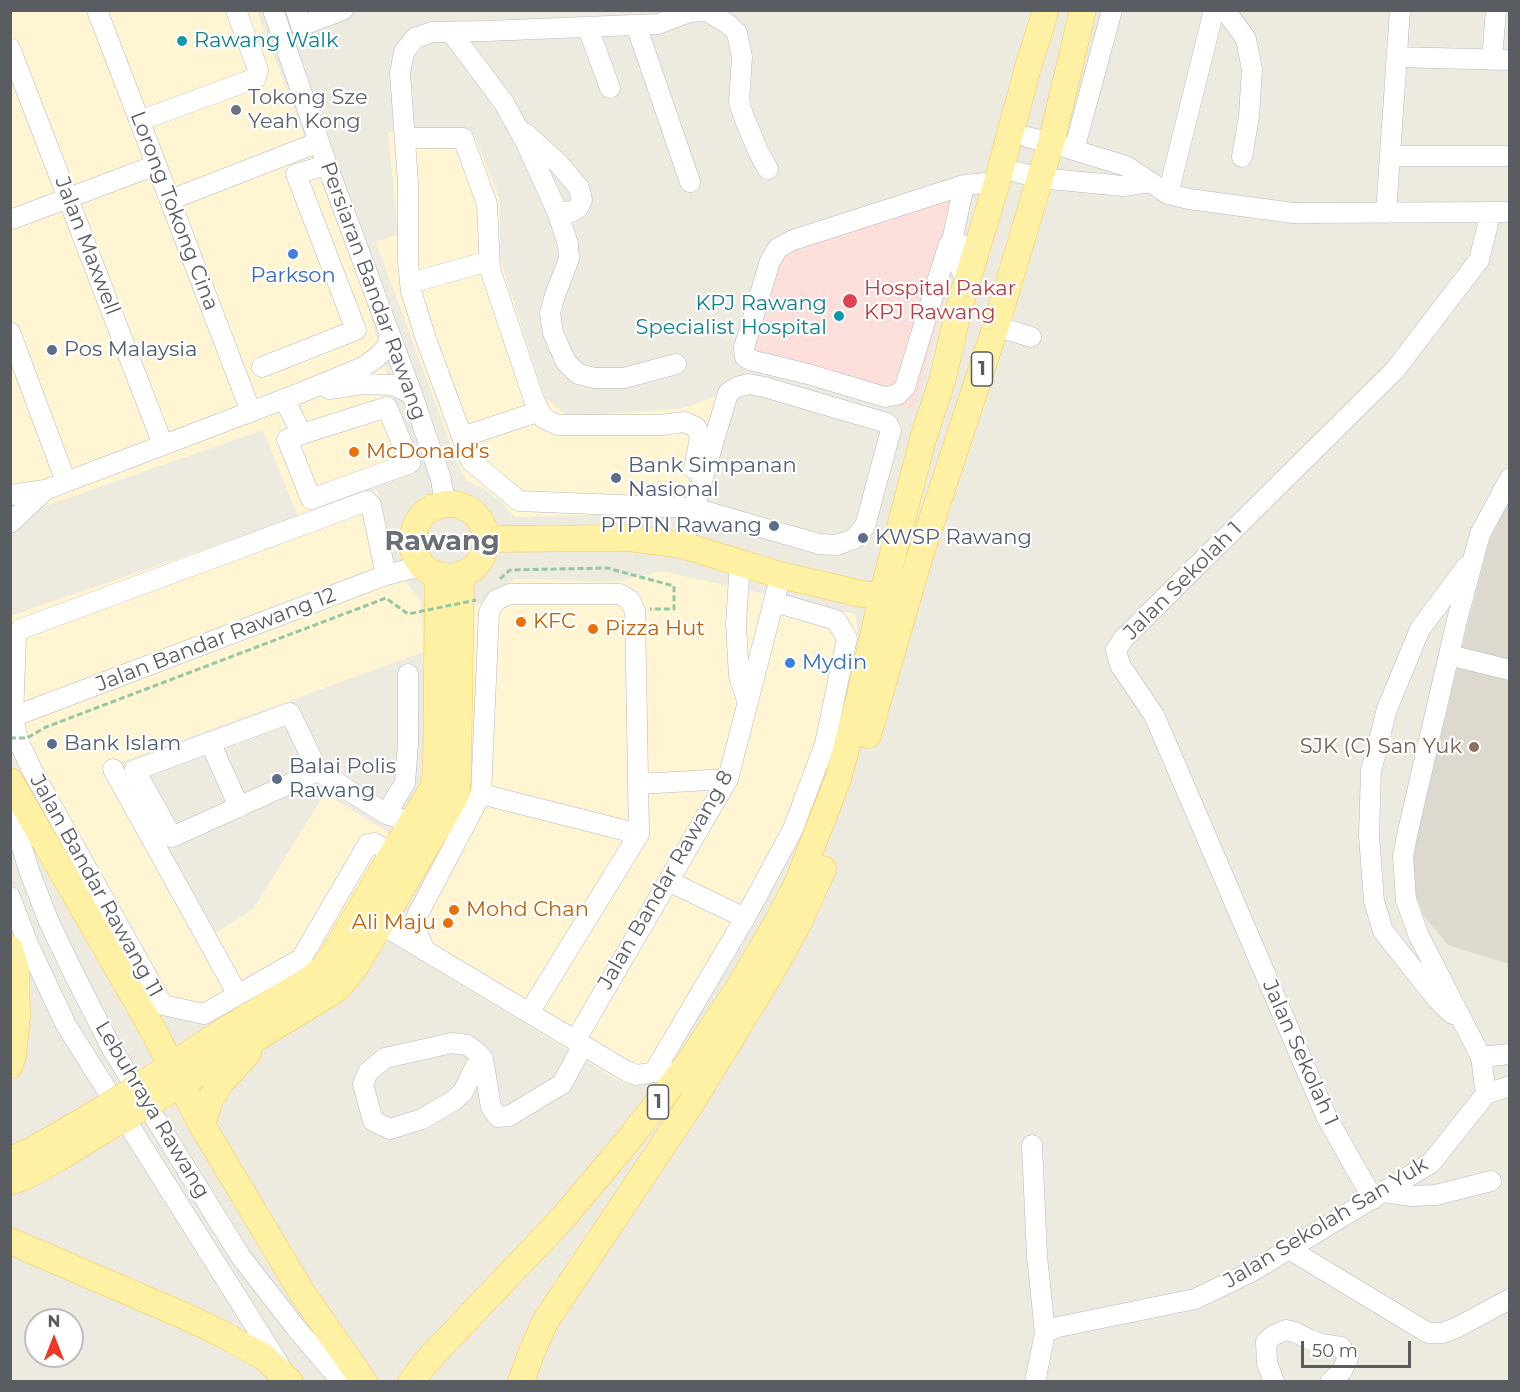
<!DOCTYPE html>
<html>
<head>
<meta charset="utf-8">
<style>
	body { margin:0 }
	#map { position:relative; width:1520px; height:1392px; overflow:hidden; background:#edeae0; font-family:Montserrat,sans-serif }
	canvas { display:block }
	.frame { position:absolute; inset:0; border:12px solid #595d62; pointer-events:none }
	.north { position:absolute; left:24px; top:1308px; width:60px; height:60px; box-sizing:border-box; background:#fff; border:2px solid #bdbec0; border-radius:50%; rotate:0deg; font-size:16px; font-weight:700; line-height:24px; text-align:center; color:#595d62 }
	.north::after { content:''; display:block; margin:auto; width:21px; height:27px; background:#ee3725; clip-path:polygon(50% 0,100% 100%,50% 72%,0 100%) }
	.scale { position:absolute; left:1301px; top:1341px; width:110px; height:27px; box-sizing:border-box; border:3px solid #595d62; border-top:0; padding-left:8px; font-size:18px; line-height:21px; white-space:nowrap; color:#595d62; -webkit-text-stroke:4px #fff; paint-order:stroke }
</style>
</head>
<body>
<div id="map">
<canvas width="1520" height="1392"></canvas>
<div class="frame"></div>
<div class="north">N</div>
<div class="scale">50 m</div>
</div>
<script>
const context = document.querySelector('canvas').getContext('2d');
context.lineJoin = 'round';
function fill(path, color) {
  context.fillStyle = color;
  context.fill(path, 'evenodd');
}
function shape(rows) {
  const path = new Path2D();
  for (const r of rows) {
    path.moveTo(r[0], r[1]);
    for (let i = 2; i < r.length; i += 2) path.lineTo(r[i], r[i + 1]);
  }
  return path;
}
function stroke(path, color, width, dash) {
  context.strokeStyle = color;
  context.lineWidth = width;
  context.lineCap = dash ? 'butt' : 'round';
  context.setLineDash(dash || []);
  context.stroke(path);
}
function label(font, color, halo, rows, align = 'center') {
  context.font = font + ' Montserrat,sans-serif';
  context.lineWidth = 4.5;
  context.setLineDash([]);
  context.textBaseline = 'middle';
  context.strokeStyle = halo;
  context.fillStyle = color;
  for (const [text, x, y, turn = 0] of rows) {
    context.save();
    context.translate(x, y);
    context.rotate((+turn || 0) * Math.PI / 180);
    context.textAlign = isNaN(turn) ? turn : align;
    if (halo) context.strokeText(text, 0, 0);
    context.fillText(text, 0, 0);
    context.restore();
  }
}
const commercial = shape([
	[10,11,257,11,368,306,414,470,298,516,263,430,11,518],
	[388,132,474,134,500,199,500,259,545,398,568,416,680,409,717,396,685,519,653,514,514,517,501,502,486,490,467,481,457,462,376,242,398,234],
	[377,490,395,566,421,603,423,652,116,764,212,935,254,908,325,793,390,834,308,969,212,1022,155,1010,11,753,10,616],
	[661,571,855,614,858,630,858,647,824,774,656,1081,635,1085,619,1081,392,943,471,790,474,608,515,579,615,582]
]);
const education = shape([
	[1509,501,1509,964,1448,945,1424,916,1413,888,1413,862,1417,837,1467,626,1490,539]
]);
const medical = shape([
	[980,172,914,409,737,363,775,239]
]);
const path = shape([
	[500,579,510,570,607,568,674,586,674,609,650,609]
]);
const minor = shape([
	[97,10,251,412],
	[273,10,327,165,412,394,441,479,445,504],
	[296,10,301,26,343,10],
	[1225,10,1246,39,1252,69,1249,116,1242,157],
	[636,25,690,182],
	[588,28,610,88],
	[451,32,504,103,526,143,557,211,568,244,569,259,555,295,550,313,553,333,566,362,578,374,595,378,624,378,676,364],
	[10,48,163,445],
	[1397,57,1510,60],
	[1492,60,1496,10],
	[139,121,256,78,258,70,236,10],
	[525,133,559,164,579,188,582,200,578,208,571,212,557,211],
	[1027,137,1051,143,1126,166,1168,194,1189,199,1293,213,1510,212],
	[405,138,463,138,487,204,490,269,534,400,543,418,558,425,662,425,684,422,696,427,700,437,694,469],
	[1074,150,1112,10],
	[1390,156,1510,156],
	[1017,172,1040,178,1123,186,1151,182],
	[1168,194,1214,10],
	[170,200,319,142],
	[1386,213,1400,10],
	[10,220,156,165],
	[952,241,964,185],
	[961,270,966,247,952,241,949,244,937,282,905,387,897,395,885,397,808,374,750,360,745,357,744,348,770,261,778,248,793,240,964,185,997,182],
	[410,283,489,261],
	[996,326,1031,337],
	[10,332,66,482],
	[262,367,356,330,296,174,327,165],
	[329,389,364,384,392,385,412,394],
	[284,399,302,434,287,439,311,499,410,463,387,407,302,434],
	[462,437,540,411],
	[10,495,45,490,300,393,363,367,376,358,386,348,390,336],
	[10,523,45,490],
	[682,545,694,508,728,393,737,387,749,384,764,387,887,423,891,430,865,526,854,539,836,545,819,544,694,508,519,501,471,461,426,339,411,291,408,262,408,182,400,73,404,52,415,38,432,32,487,31,658,24,690,12,707,11,728,24,737,33,742,57,739,102,745,120,759,153,768,169],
	[740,562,736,624,739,676,748,703],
	[386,575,371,505,367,501,21,629,16,637,13,718,18,740,33,772,163,1005,204,1014,301,959,368,844,374,843,405,860],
	[1449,655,1510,670],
	[10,718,386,575,422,566],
	[210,742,239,807],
	[113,769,238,995],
	[318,771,290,713,135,770,172,837,318,771,386,814,399,818,410,825],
	[638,784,728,779],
	[481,794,639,834],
	[10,811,30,873,49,922,73,972,112,1049,241,1257,296,1328,342,1382],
	[386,814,405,783,408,743,408,674],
	[668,881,745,918],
	[10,897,28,944,66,1025,279,1364],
	[369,917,626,1071,637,1075,654,1072,662,1064],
	[425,951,416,930,417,916,481,794,489,612,496,600,510,594,620,594,630,600,635,611,639,834,529,1013],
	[1452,1014,1437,999,1383,931,1374,901,1369,836,1371,771,1387,709,1420,629,1467,566],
	[575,1041,728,779,777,589],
	[1481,1057,1510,1054],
	[483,1059,475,1067,463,1092,453,1101,422,1119,390,1129,373,1121,363,1084,368,1072,385,1058,452,1043,467,1045,478,1053,483,1059,491,1107,498,1117,509,1116,562,1084,583,1045],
	[654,1072,745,918,793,829,825,744,847,638,836,620,774,602],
	[1486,1094,1481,1057,1419,936,1406,900,1403,856,1408,831,1457,620,1480,534,1510,478],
	[1032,1145,1037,1256,1045,1333,1035,1382],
	[1385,1192,1411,1196,1436,1195,1491,1181],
	[1373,1199,1327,1118,1154,715,1120,665,1116,650,1124,638,1395,370,1479,260,1491,212],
	[1289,1249,1428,1333,1442,1333,1456,1328,1510,1299],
	[1045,1333,1058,1327,1195,1299,1251,1272,1431,1163,1486,1094,1510,1086],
	[1274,1382,1267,1363,1266,1342,1274,1335,1286,1330,1295,1332,1310,1340,1321,1344,1341,1347,1348,1358,1342,1371,1330,1382]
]);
const major = shape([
	[486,539,629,538,682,545,780,575,862,594,882,596,897,591],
	[868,735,919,559,996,326,1040,178,1051,143,1083,10],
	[10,781,152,1028,202,1125,301,1291,364,1382],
	[10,949,16,971,17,1016,13,1056,10,1065],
	[158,1074,224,1031,309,980,324,967,335,952,393,853,433,788,436,774,438,575],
	[166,1093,332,992,345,980,357,964,454,799,457,791,458,776,461,575,467,572,474,568,481,559,485,549,486,539,485,530,481,522,474,513,464,507,455,504,445,504,434,507,424,513,418,521,414,530,412,538,412,547,416,557,422,566,430,572,438,575,450,577,461,575,474,568],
	[202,1125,210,1100,221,1082,248,1053],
	[10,1160,31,1151,105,1108],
	[10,1182,26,1176,57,1159,114,1124],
	[10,1241,189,1318,224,1335,264,1357,290,1382],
	[411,1382,427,1361,563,1218,626,1143,688,1064,738,989,779,919,798,882,838,779,859,700,882,596,923,439,943,378,959,308,997,182,1029,64,1046,10],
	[521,1382,532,1351,546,1320,690,1105,768,978,797,926,823,869]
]);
const pathBridge = shape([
	[10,738,27,738,46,727,386,598,408,614,476,600]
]);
const majorBridge = shape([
	[105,1108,155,1076],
	[114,1124,166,1093]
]);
const markers = [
	[182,41,6,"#0f9aa8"],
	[236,110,6,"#6b7280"],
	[293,254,6,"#3f7fe0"],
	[850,301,8,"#e0444e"],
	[839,316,6,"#0f9aa8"],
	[52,350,6,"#5c6f8a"],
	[354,452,6,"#e8710a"],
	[616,478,6,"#5c6f8a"],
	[774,526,6,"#5c6f8a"],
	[863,538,6,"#5c6f8a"],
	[521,622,6,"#e8710a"],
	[593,629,6,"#e8710a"],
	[790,663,6,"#3f7fe0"],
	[52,744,6,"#5c6f8a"],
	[1474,747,6,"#8d6e63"],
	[277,779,6,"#5c6f8a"],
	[454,910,6,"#e8710a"],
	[448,923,6,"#e8710a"]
];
const shields = [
	[982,369,21],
	[658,1102,21]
];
const shieldNames = [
	["1",982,369],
	["1",658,1102]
];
const cultureNames = [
	["Rawang Walk",194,41],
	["KPJ Rawang",827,304,"right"],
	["Specialist Hospital",827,328,"right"]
];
const worshipNames = [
	["Tokong Sze",248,98],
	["Yeah Kong",248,122]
];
const streetNames = [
	["Lorong Tokong Cina",174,211,69],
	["Jalan Maxwell",87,246,69],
	["Persiaran Bandar Rawang",373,291,70],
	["Jalan Sekolah 1",1183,581,-45],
	["Jalan Bandar Rawang 12",216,640,-21],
	["Jalan Bandar Rawang 8",666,880,-60],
	["Jalan Bandar Rawang 11",96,886,61],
	["Jalan Sekolah 1",1300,1053,66],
	["Lebuhraya Rawang",152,1110,59],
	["Jalan Sekolah San Yuk",1326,1223,-31]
];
const shopNames = [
	["Parkson",293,276],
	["Mydin",802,663,"left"]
];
const healthNames = [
	["Hospital Pakar",864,289],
	["KPJ Rawang",864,313]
];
const serviceNames = [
	["Pos Malaysia",64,350],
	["Bank Simpanan",628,466],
	["Nasional",628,490],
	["PTPTN Rawang",762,526,"right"],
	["KWSP Rawang",875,538],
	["Bank Islam",64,744],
	["Balai Polis",289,767],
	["Rawang",289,791]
];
const foodNames = [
	["McDonald's",366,452],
	["KFC",533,622],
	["Pizza Hut",605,629],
	["Mohd Chan",466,910],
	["Ali Maju",436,923,"right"]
];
const educationNames = [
	["SJK (C) San Yuk",1462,747]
];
const districtNames = [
	["Rawang",442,542]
];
fill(commercial, '#fff5d3');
fill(education, '#ddd9cf');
fill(medical, '#fcdeda');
stroke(minor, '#b6b9be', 21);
stroke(major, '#f6c951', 27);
stroke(path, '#94c7a3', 3, [6, 3]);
stroke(minor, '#fff', 20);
stroke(major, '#fff1a3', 26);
stroke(majorBridge, '#f6c951', 27, []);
stroke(pathBridge, '#94c7a3', 3, [6, 3]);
stroke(majorBridge, '#fff1a3', 26);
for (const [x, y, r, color] of markers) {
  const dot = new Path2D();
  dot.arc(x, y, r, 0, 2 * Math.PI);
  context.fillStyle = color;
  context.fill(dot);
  stroke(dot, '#fff', 2);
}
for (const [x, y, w] of shields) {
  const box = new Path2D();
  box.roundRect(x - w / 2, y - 17, w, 34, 4.5);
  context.fillStyle = '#fff';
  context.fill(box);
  stroke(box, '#595d62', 1.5);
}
label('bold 20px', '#595d62', null, shieldNames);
label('21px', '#0d838f', '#fff', cultureNames, 'left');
label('21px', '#5b616d', '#fff', worshipNames, 'left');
label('21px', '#595d62', '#fff', streetNames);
label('21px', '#366cbe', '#fff', shopNames);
label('21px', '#be3a42', '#fff', healthNames, 'left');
label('21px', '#4e5e75', '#fff', serviceNames, 'left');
label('21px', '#c56008', '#fff', foodNames, 'left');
label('21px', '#785e54', '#fff', educationNames, 'right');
label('bold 27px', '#6a6f74', '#fff', districtNames);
</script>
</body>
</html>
